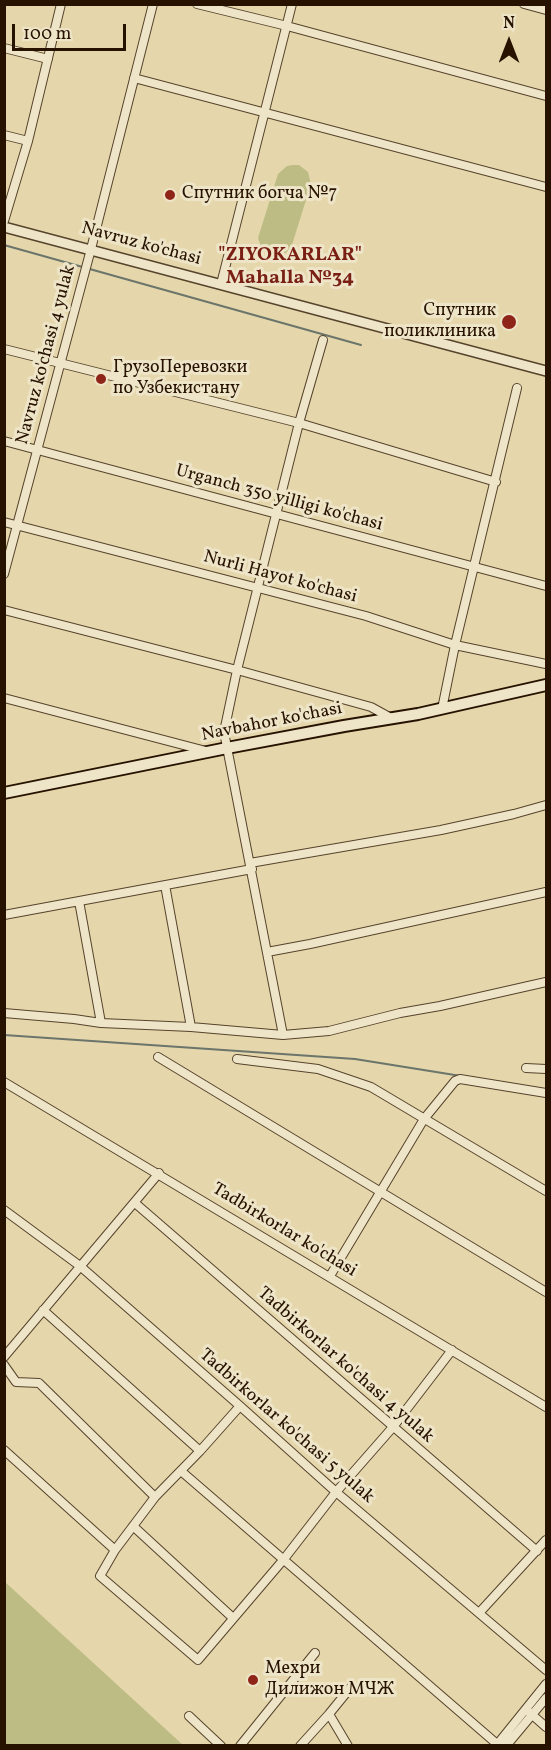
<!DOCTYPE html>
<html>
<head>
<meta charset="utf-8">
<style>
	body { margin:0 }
	#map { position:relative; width:551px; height:1750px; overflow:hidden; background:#e5d7ab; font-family:Vollkorn,serif }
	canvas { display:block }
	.frame { position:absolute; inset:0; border:6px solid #271200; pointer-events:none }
	.north { position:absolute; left:479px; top:12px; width:60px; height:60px; -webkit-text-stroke:4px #eee5c8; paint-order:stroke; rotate:0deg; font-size:16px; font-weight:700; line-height:24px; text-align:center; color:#271200 }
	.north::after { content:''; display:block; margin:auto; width:21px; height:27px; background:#271200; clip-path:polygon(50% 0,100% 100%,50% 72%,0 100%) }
	.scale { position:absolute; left:12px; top:24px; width:114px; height:27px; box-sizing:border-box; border:3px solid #271200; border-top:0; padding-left:8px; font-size:18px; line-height:21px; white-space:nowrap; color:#271200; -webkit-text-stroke:4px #eee5c8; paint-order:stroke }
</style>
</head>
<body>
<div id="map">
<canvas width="551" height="1750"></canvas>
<div class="frame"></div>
<div class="north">N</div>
<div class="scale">100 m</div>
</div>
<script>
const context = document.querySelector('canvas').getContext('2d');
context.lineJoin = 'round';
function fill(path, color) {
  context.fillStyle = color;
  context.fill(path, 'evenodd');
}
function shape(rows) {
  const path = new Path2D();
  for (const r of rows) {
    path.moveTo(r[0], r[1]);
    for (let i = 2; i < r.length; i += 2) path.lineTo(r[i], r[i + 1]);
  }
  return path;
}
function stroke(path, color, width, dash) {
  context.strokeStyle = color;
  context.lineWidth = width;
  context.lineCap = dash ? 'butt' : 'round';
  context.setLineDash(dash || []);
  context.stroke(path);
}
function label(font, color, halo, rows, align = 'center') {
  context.font = font + ' Vollkorn,serif';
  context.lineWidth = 6;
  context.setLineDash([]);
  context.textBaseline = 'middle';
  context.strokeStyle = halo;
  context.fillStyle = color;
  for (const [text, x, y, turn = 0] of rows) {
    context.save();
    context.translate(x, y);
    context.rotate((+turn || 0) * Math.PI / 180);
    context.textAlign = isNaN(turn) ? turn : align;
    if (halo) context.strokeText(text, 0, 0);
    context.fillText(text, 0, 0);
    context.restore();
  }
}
const green = shape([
	[293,165,299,165,308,172,311,184,291,248,283,255,271,255,262,249,258,238,278,174,287,166],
	[5,1582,183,1745,5,1745]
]);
const stream = shape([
	[4,245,361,345],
	[4,1035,355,1059,461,1076]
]);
const minor = shape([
	[197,4,287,26,546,96],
	[524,4,546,10],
	[4,48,48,59],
	[134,78,546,187],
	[4,135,28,141],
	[4,221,28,141,61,4],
	[221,284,292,4],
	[4,349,299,423,496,482],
	[4,441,546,586],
	[4,522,366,616,455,645,546,664],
	[4,574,91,249,153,4],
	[4,610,237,670,371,707,391,718],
	[4,698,206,751],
	[442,709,455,645,517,388],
	[250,863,441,830,514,814,546,805],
	[165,885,191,1027],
	[79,901,101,1023],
	[4,915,252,869],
	[267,952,310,944,546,892],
	[4,1013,74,1019,101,1023,191,1027,283,1035,329,1031,400,1013,440,1006,546,982],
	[283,1035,224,732,237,670,299,423,323,340],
	[158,1057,546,1292],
	[237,1059,318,1069,371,1087,546,1191],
	[526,1068,546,1069],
	[4,1082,546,1407],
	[135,1203,537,1551],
	[4,1210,80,1266,240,1406,336,1492,546,1670],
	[330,1276,424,1119,455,1081,460,1079,546,1093],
	[43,1310,200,1451],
	[4,1357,159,1173],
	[4,1365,16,1382,39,1383,155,1497],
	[240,1406,200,1451,155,1497,115,1550,100,1576,198,1660,284,1559,336,1492,393,1427,452,1350],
	[4,1450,115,1550],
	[181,1471,497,1744],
	[133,1526,233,1618],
	[479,1613,546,1540],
	[529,1712,546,1727],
	[189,1716,221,1746],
	[240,1746,315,1653],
	[300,1746,329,1714],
	[348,1746,329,1714,351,1687],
	[496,1746,546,1684],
	[506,1746,546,1698]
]);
const tertiary = shape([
	[4,227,546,371]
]);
const secondary = shape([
	[4,793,227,748,344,726,418,714,546,685]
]);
const markers = [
	[170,195,6,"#8f2418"],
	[509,322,8,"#8f2418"],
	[101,379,6,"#8f2418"],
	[253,1680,6,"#8f2418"]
];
const poiNames = [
	["Спутник богча №7",182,195],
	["Спутник",496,312,"right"],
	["поликлиника",496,333,"right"],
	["ГрузоПеревозки",113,369],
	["по Узбекистану",113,390],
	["Мехри",265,1670],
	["Дилижон МЧЖ",265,1691]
];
const streetNames = [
	["Navruz ko'chasi",141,245,15],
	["Navruz ko'chasi 4 yulak",47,355,-75],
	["Urganch 350 yilligi ko'chasi",279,499,15],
	["Nurli Hayot ko'chasi",280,578,15],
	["Navbahor ko'chasi",272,723,-11],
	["Tadbirkorlar ko'chasi",284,1231,31],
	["Tadbirkorlar ko'chasi 4 yulak",345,1366,41],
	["Tadbirkorlar ko'chasi 5 yulak",286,1427,41]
];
const neighbourhoodNames = [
	["\"ZIYOKARLAR\"",290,256],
	["Mahalla №34",290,279]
];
fill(green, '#bcbc84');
stroke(stream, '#6b756b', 2);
stroke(minor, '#56432b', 10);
stroke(tertiary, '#56432b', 12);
stroke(secondary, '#271200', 14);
stroke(minor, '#eee5c8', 8);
stroke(tertiary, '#eee5c8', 9);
stroke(secondary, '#eee5c8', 10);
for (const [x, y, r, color] of markers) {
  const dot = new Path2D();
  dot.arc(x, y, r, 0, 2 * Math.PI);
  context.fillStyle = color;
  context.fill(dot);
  stroke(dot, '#eee5c8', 2);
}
label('18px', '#271200', '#eee5c8', poiNames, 'left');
label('18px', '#271200', '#eee5c8', streetNames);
label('bold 20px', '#7a1f14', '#eee5c8', neighbourhoodNames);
</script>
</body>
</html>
